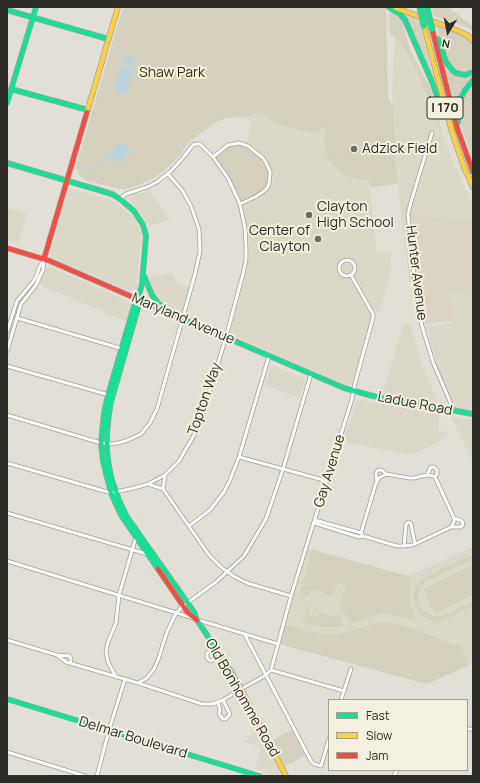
<!DOCTYPE html>
<html>
<head>
<meta charset="utf-8">
<style>
	body { margin:0 }
	#map { position:relative; width:480px; height:783px; overflow:hidden; background:#e2dfd7; font-family:Manrope,sans-serif }
	canvas { display:block }
	.frame { position:absolute; inset:0; border:8px solid #2f2d27; pointer-events:none }
	.legend { position:absolute; left:328px; top:699px; width:140px; height:72px; box-sizing:border-box; background:#f4f0df; border:1px solid #a5a295; margin:0; padding:5px 7px; list-style:none; font-size:12px; color:#2f2d27 }
	.legend li { display:flex; align-items:center; gap:8px; height:20px }
	.legend b { width:20px; border:1px solid #a5a295 }
	.north { position:absolute; left:428px; top:12px; width:40px; height:40px; -webkit-text-stroke:3px #f4f0df; paint-order:stroke; rotate:190deg; font-size:11px; font-weight:700; line-height:16px; text-align:center; color:#2f2d27 }
	.north::after { content:''; display:block; margin:auto; width:14px; height:18px; background:#2f2d27; clip-path:polygon(50% 0,100% 100%,50% 72%,0 100%) }
</style>
</head>
<body>
<div id="map">
<canvas width="480" height="783"></canvas>
<div class="frame"></div>
<ul class="legend">
<li><b style="height:5px;background:#16e098"></b>Fast</li>
<li><b style="height:5px;background:#ffcf43"></b>Slow</li>
<li><b style="height:5px;background:#f24e42"></b>Jam</li>
</ul>
<div class="north">N</div>
</div>
<script>
const context = document.querySelector('canvas').getContext('2d');
context.lineJoin = 'round';
function fill(path, color) {
  context.fillStyle = color;
  context.fill(path, 'evenodd');
}
function shape(rows) {
  const path = new Path2D();
  for (const r of rows) {
    if (r.length === 3) {
      path.moveTo(r[0] + r[2], r[1]);
      path.arc(r[0], r[1], r[2], 0, 2 * Math.PI);
      continue;
    }
    path.moveTo(r[0], r[1]);
    for (let i = 2; i < r.length; i += 2) path.lineTo(r[i], r[i + 1]);
  }
  return path;
}
function stroke(path, color, width, dash) {
  context.strokeStyle = color;
  context.lineWidth = width;
  context.lineCap = dash ? 'butt' : 'round';
  context.setLineDash(dash || []);
  context.stroke(path);
}
function label(font, color, halo, rows, align = 'center') {
  context.font = font + ' Manrope,sans-serif';
  context.lineWidth = 4;
  context.setLineDash([]);
  context.textBaseline = 'middle';
  context.strokeStyle = halo;
  context.fillStyle = color;
  for (const [text, x, y, turn = 0] of rows) {
    context.save();
    context.translate(x, y);
    context.rotate((+turn || 0) * Math.PI / 180);
    context.textAlign = isNaN(turn) ? turn : align;
    if (halo) context.strokeText(text, 0, 0);
    context.fillText(text, 0, 0);
    context.restore();
  }
}
const built = shape([
	[395,38,401,43,418,74,435,115,441,133,473,207,473,221,411,214,411,223,418,281,409,282,396,167,392,94],
	[259,112,275,124,325,126,339,125,369,180,377,253,390,253,391,271,379,312,374,310,352,383,350,385,346,385,232,335,230,333,248,266,249,240,244,208,245,205,260,197,274,183,268,162,262,154,248,143,247,141,251,122,245,118],
	[71,188,114,201,132,216,139,227,141,234,141,242,139,255,137,288,135,289,130,291,51,257,50,254,68,190],
	[149,190,170,220,148,226,141,213,131,202,131,198,132,196],
	[7,208,27,213,18,244,7,241],
	[50,267,130,302,131,306,127,322,41,285,40,283,46,268],
	[172,273,177,284,189,287,182,313,159,300,153,292,149,278],
	[473,289,473,410,457,409,455,407,452,403,437,364,426,327,453,323,449,294],
	[410,322,415,342,424,370,439,405,382,394,404,324],
	[272,365,305,379,299,398,265,385],
	[360,400,439,414,438,433,446,430,449,436,412,455,343,442,356,403],
	[451,416,473,420,473,461],
	[473,547,473,663,427,684,279,644,308,548,408,576],
	[258,729,280,772,278,776,255,769,262,747,244,742]
]);
const industrial = shape([
	[411,214,473,221,473,289,449,294,453,321,425,324,418,293,418,281,411,223]
]);
const green = shape([
	[123,7,386,7,388,98,393,106,396,167,398,184,370,187,369,180,356,179,343,175,334,167,327,156,324,143,325,126,316,134,275,124,259,112,245,118,239,117,228,118,218,121,212,125,190,141,179,156,166,169,155,177,144,183,124,190,121,189,87,181,84,179,79,175,77,167,77,163],
	[431,7,449,7,464,20,473,26,473,32,469,29,455,23,434,16],
	[389,8,401,18,410,50,431,90,433,101,441,128,441,133,435,115,418,74,401,43,391,35,390,32],
	[404,14,418,18,436,86,403,15],
	[436,24,467,38,472,43,473,70,468,72,460,73,453,69,445,55],
	[445,65,447,69,451,73,455,75,473,74,473,77,466,85,455,101,449,82,445,72,444,66],
	[473,84,473,160,464,135,460,117,461,103,468,90],
	[241,143,260,156,270,171,269,184,263,192,240,204,228,178,213,157,225,147],
	[312,550,408,576,410,583,410,600,416,623,412,620,403,617,387,614,380,614,353,623,350,623,340,605,346,586,337,583,333,596,324,594,324,593,315,590,314,591,310,590,308,596,300,593],
	[473,556,473,561,467,562,427,581,421,587,418,595,419,605,423,610,427,613,435,616,444,615,473,601,473,606,436,624,432,622,432,621,425,618,421,615,415,606,413,596,414,590,419,582,427,576,462,559,467,557],
	[473,565,473,595,435,614,423,589],
	[307,607,310,607,308,615,317,618,319,613,336,617,339,613,342,622,343,626,324,627,309,624,303,622],
	[382,622,399,624,412,628,438,638,453,645,460,645,469,665,427,684,279,644,285,626,289,626,289,625,307,631,323,634,338,634],
	[292,730,305,756,285,766,271,741]
]);
const water = shape([
	[124,56,136,59,134,67,122,63],
	[122,66,133,69,126,94,115,91],
	[121,144,128,147,127,148,129,152,131,151,131,153,124,155,123,157,122,161,119,163,113,159,107,158,107,155,112,152,117,145]
]);
const stream = shape([
	[86,171,93,170,98,164,104,162,107,157]
]);
const street = shape([
	[432,133,411,202,408,214,415,285,422,326,433,362,454,411],
	[213,157,228,145,239,143,248,146,263,158,266,163,270,171,270,175,269,184,267,188,263,192,255,197,240,204],
	[120,199,126,194,147,187,157,182,171,171,181,160,193,145,196,144,200,144,213,157,228,178,240,204,245,228,246,246,246,260,243,274,226,337,201,419,193,437,179,461,165,475,163,489],
	[347,268,8],
	[17,318,123,349],
	[7,332,17,301,33,282,37,275,39,268,43,261],
	[7,351,21,304,36,285,43,270,44,259],
	[7,366,109,395],
	[7,415,101,443,112,444,122,442,128,440,141,434,150,423,157,409,176,342,195,274,200,251,199,229,191,206,182,190,168,174],
	[239,457,327,481],
	[7,463,111,493,134,488,148,484,163,489,209,555,222,568,235,577,247,583,291,596],
	[427,475,431,467,434,467,437,470,437,474,435,477],
	[377,481,376,476,376,473,378,470,380,470,383,471,386,474],
	[148,484,165,475],
	[7,513,147,554],
	[315,520,361,533,362,534],
	[314,523,359,537,363,536,397,546,404,546,413,545,451,527,454,522,454,518,435,477,433,476,427,475,414,478,409,478,386,474,379,478,376,483,361,533],
	[189,526,210,510,224,492,230,480,239,457,269,356],
	[451,527,460,527,462,526,463,524,462,521,454,518],
	[404,546,406,525,407,523,409,522,411,524,415,544],
	[7,561,193,618],
	[198,620,278,644],
	[245,635,311,761,314,764,321,766,329,739],
	[7,640,57,655,66,662,138,683,202,704,213,704,223,700,241,689,266,675,271,670,344,691],
	[215,647,207,653,207,658,209,660,211,661,221,656],
	[57,655,70,656,71,660,70,663],
	[271,670,291,596,352,399,355,383,373,318,373,314,351,275],
	[116,677,108,662,106,651,108,642,116,623,119,595,136,537],
	[138,683,147,678,154,669,158,660,167,632,176,613,183,606,216,582,244,556,266,519,283,469,311,374],
	[341,700,351,669],
	[218,703,220,709,219,714,223,719,226,719,230,714,223,700],
	[467,729,473,729],
	[7,752,85,776],
	[97,776,109,730,125,679],
	[394,776,397,770]
]);
const fast = shape([
	[389,7,400,14,405,20,432,82,444,115],
	[7,10,108,39],
	[438,39,446,62,453,71,456,73,465,75,473,72],
	[11,89,88,110],
	[7,103,36,7],
	[458,122,460,100,465,90,473,80],
	[7,163,112,194,120,199,134,211,143,225,146,236,142,284,138,299,134,306,108,395,104,413,101,443,103,461,111,493,121,515,158,569],
	[144,276,152,295,158,303,164,308],
	[138,299,138,308,111,402,109,413,107,434,107,451,109,467,112,480,119,500,127,517,194,612,197,620,230,670,240,687],
	[174,315,344,388,373,396,473,414],
	[7,699,259,776]
]);
const slow = shape([
	[396,8,456,30,467,35,473,41],
	[424,26,452,132,464,167,473,187],
	[87,112,118,7],
	[240,687,286,776]
]);
const jam = shape([
	[432,29,457,128,473,172],
	[7,248,50,261,174,315],
	[44,259,87,112],
	[158,569,188,613,197,620]
]);
const fastBridge = shape([
	[420,7,424,26],
	[427,8,432,29]
]);
const markers = [
	[354,149,4,"#6e6b65"],
	[309,215,4,"#6e6b65"],
	[318,239,4,"#6e6b65"]
];
const shields = [
	[445,108,36]
];
const shieldNames = [
	["I 170",445,108]
];
const parkNames = [
	["Shaw Park",172,73]
];
const poiNames = [
	["Adzick Field",362,149],
	["Clayton",317,207],
	["High School",317,223],
	["Center of",310,231,"right"],
	["Clayton",310,247,"right"]
];
const streetNames = [
	["Hunter Avenue",416,273,83],
	["Maryland Avenue",183,319,23],
	["Topton Way",205,399,-71],
	["Ladue Road",415,404,11],
	["Gay Avenue",330,471,-73],
	["Old Bonhomme Road",242,698,60],
	["Delmar Boulevard",133,738,17]
];
fill(built, '#dbd8c7');
fill(industrial, '#dbd4c5');
fill(green, '#d5d0be');
fill(water, '#b6d2da');
stroke(stream, '#b6d2da', 1);
stroke(street, '#a2a099', 4.5);
stroke(fast, '#a2a099', 6);
stroke(slow, '#a2a099', 6);
stroke(jam, '#a2a099', 6);
stroke(street, '#fbfaf9', 3);
stroke(fast, '#16e098', 4.5);
stroke(slow, '#ffcf43', 4.5);
stroke(jam, '#f24e42', 4.5);
stroke(fastBridge, '#a2a099', 7, []);
stroke(fastBridge, '#16e098', 5.5);
for (const [x, y, r, color] of markers) {
  const dot = new Path2D();
  dot.arc(x, y, r, 0, 2 * Math.PI);
  context.fillStyle = color;
  context.fill(dot);
  stroke(dot, '#f4f0df', 1.5);
}
for (const [x, y, w] of shields) {
  const box = new Path2D();
  box.roundRect(x - w / 2, y - 11, w, 22, 3);
  context.fillStyle = '#f4f0df';
  context.fill(box);
  stroke(box, '#2f2d27', 1);
}
label('bold 13px', '#2f2d27', null, shieldNames);
label('14px', '#382d00', '#f4f0df', parkNames);
label('14px', '#2f2d27', '#f4f0df', poiNames, 'left');
label('14px', '#2f2d27', '#f4f0df', streetNames);
</script>
</body>
</html>
